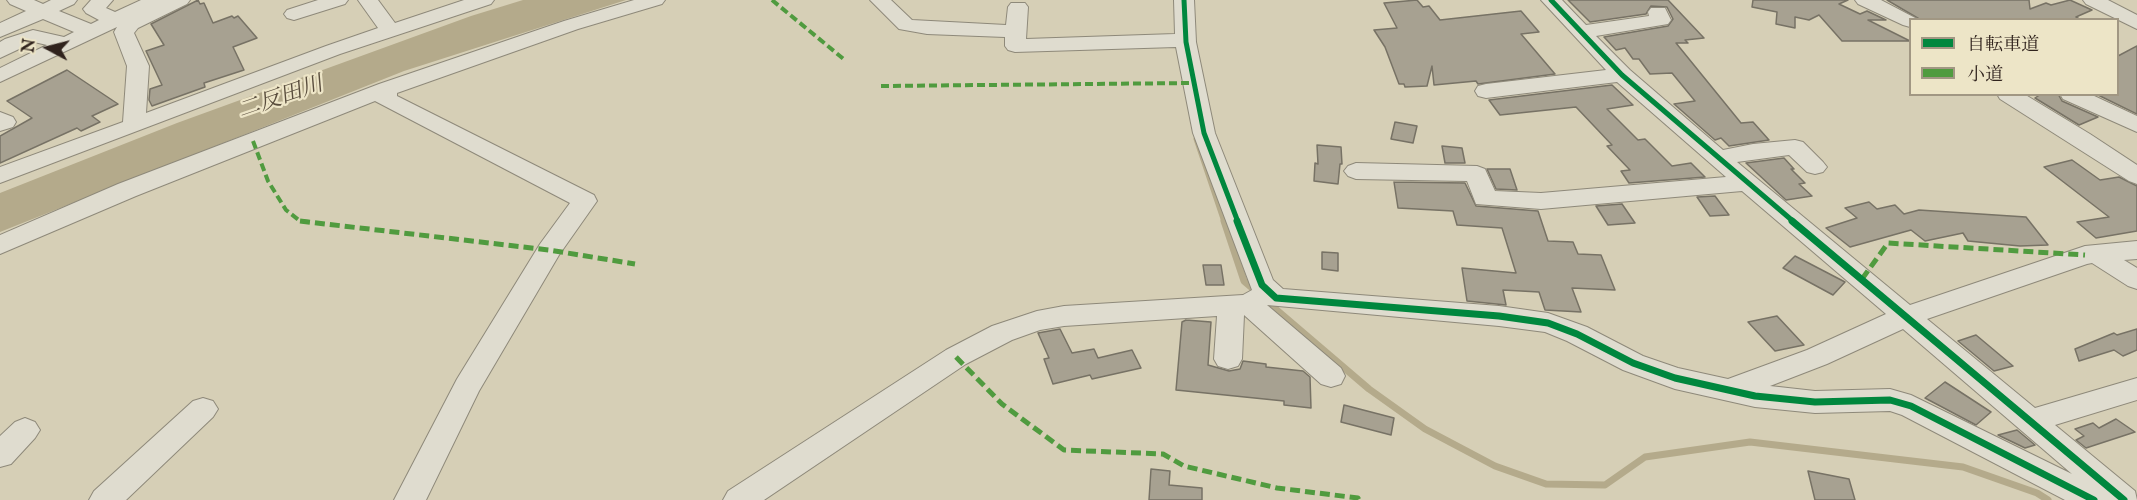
<!DOCTYPE html>
<html>
<head>
<meta charset="utf-8">
<style>
	body { margin:0 }
	#map { position:relative; width:2137px; height:500px; overflow:hidden; background:#d6cfb6; font-family:"IM FELL English","Noto Serif JP",serif }
	canvas { display:block }
	.legend { position:absolute; left:1909px; top:18px; width:210px; height:78px; box-sizing:border-box; background:#ede5c7; border:2px solid #a19783; margin:0; padding:8px 10px; list-style:none; font-size:18px; color:#30231d }
	.legend li { display:flex; align-items:center; gap:12px; height:30px }
	.legend b { width:30px; border:2px solid #a19783 }
	.north { position:absolute; left:18px; top:18px; width:60px; height:60px; -webkit-text-stroke:4px #ede5c7; paint-order:stroke; rotate:277deg; font-size:16px; font-weight:700; line-height:24px; text-align:center; color:#30231d }
	.north::after { content:''; display:block; margin:auto; width:21px; height:27px; background:#30231d; clip-path:polygon(50% 0,100% 100%,50% 72%,0 100%) }
</style>
</head>
<body>
<div id="map">
<canvas width="2137" height="500"></canvas>
<ul class="legend">
<li><b style="height:8px;background:#00873e"></b>自転車道</li>
<li><b style="height:8px;background:#509b3f"></b>小道</li>
</ul>
<div class="north">N</div>
</div>
<script>
const context = document.querySelector('canvas').getContext('2d');
context.lineJoin = 'round';
function fill(path, color) {
  context.fillStyle = color;
  context.fill(path, 'evenodd');
}
function shape(rows) {
  const path = new Path2D();
  for (const r of rows) {
    path.moveTo(r[0], r[1]);
    for (let i = 2; i < r.length; i += 2) path.lineTo(r[i], r[i + 1]);
  }
  return path;
}
function stroke(path, color, width, dash) {
  context.strokeStyle = color;
  context.lineWidth = width;
  context.lineCap = dash ? 'butt' : 'round';
  context.setLineDash(dash || []);
  context.stroke(path);
}
function label(font, color, halo, rows, align = 'center') {
  context.font = font + ' "IM FELL English","Noto Serif JP",serif';
  context.lineWidth = 4.5;
  context.setLineDash([]);
  context.textBaseline = 'middle';
  context.strokeStyle = halo;
  context.fillStyle = color;
  for (const [text, x, y, turn = 0] of rows) {
    context.save();
    context.translate(x, y);
    context.rotate((+turn || 0) * Math.PI / 180);
    context.textAlign = isNaN(turn) ? turn : align;
    if (halo) context.strokeText(text, 0, 0);
    context.fillText(text, 0, 0);
    context.restore();
  }
}
const water = shape([
	[523,0,626,0,404,71,0,232,0,193,177,123,471,16]
]);
const streamFar1 = shape([
	[1196,139,1224,222]
]);
const stream = shape([
	[1224,221,1244,281,1257,292],
	[1266,301,1369,389,1425,429,1495,466,1546,484,1605,485,1645,457,1750,442,1963,467,2037,493,2048,500]
]);
const building = shape([
	[198,0,200,4,204,3,213,23,232,16,234,18,238,16,257,38,233,47,244,70,204,83,205,87,152,106,149,100,150,89,162,85,146,51,164,45,151,24,198,0],
	[1417,0,1423,7,1429,6,1440,20,1521,11,1539,32,1521,34,1555,74,1478,84,1476,81,1434,85,1432,66,1427,86,1405,87,1404,84,1399,84,1385,47,1374,30,1397,28,1384,3,1417,0],
	[1568,0,1668,0,1704,38,1685,40,1688,43,1676,43,1741,123,1753,122,1769,140,1729,146,1721,138,1715,140,1674,104,1695,101,1672,73,1650,74,1639,59,1633,59,1625,48,1616,50,1604,37,1668,26,1673,19,1667,7,1651,6,1646,14,1590,22,1568,0],
	[1753,0,1848,0,1839,4,1860,14,1867,11,1886,20,1868,20,1910,41,1842,41,1819,15,1809,20,1795,17,1795,28,1776,24,1777,12,1752,7,1753,0],
	[1887,0,2029,0,2030,9,2046,3,2051,5,2070,0,2092,10,2076,17,2081,20,1921,20,1887,0],
	[2137,46,2137,114,2096,94,2118,94,2118,56,2137,46],
	[67,70,118,104,92,116,100,122,81,131,77,128,0,163,0,136,32,118,7,101,67,70],
	[1612,85,1633,105,1607,109,1638,140,1645,139,1672,166,1691,163,1705,177,1629,183,1621,171,1630,170,1607,146,1612,145,1576,107,1500,115,1489,100,1612,85],
	[2041,94,2058,94,2062,101,2098,117,2079,125,2035,98,2041,94],
	[1395,122,1417,126,1413,143,1391,139,1395,122],
	[1317,145,1341,147,1342,164,1340,164,1338,184,1314,181,1315,163,1318,164,1317,145],
	[1442,146,1462,148,1465,163,1445,163,1442,146],
	[1784,158,1794,169,1791,169,1805,183,1799,184,1812,196,1786,200,1746,163,1784,158],
	[2072,160,2100,180,2119,177,2137,186,2137,231,2096,238,2077,222,2109,217,2044,167,2072,160],
	[1487,169,1510,169,1517,190,1496,189,1487,169],
	[1394,182,1465,183,1476,206,1538,211,1548,241,1573,242,1578,254,1601,255,1615,290,1572,288,1581,312,1545,310,1539,292,1503,290,1506,305,1467,301,1462,268,1516,273,1502,228,1457,225,1453,211,1398,208,1394,182],
	[1715,196,1729,215,1710,216,1697,197,1715,196],
	[1869,202,1877,209,1895,205,1904,214,1919,210,2026,217,2048,245,2020,246,1968,241,1963,233,1925,241,1911,230,1850,247,1826,228,1857,218,1845,208,1869,202],
	[1622,204,1635,223,1608,225,1596,206,1622,204],
	[1322,252,1338,253,1338,271,1322,269,1322,252],
	[1795,256,1845,282,1833,295,1783,268,1795,256],
	[1203,265,1221,265,1224,285,1206,285,1203,265],
	[1777,316,1804,345,1775,351,1748,322,1777,316],
	[1186,320,1211,322,1208,365,1229,371,1240,369,1243,361,1266,364,1266,367,1303,371,1310,377,1311,408,1284,405,1284,401,1176,390,1182,322,1186,320],
	[1060,329,1072,353,1094,349,1098,358,1132,350,1141,368,1092,379,1090,375,1053,384,1044,359,1049,358,1038,333,1060,329],
	[2137,329,2137,350,2123,356,2114,350,2079,361,2075,349,2114,333,2117,335,2137,329],
	[1976,335,2013,366,1994,371,1958,341,1976,335],
	[1945,382,1991,412,1976,425,1925,398,1945,382],
	[1344,405,1394,418,1391,435,1341,422,1344,405],
	[2116,419,2135,432,2086,448,2076,440,2084,436,2075,429,2093,423,2099,428,2116,419],
	[2017,430,2035,445,2025,448,1998,435,2017,430],
	[1151,469,1170,471,1169,485,1202,488,1202,500,1149,500,1151,469],
	[1808,471,1849,479,1855,500,1815,500,1808,471]
]);
const minor = shape([
	[7,0,34,0,43,4,51,0,77,0,74,4,59,11,91,24,99,20,86,13,83,9,91,0,113,0,106,8,115,12,141,0,190,0,187,4,138,28,134,33,149,66,146,113,326,46,378,28,358,0,378,0,395,23,464,0,494,0,491,4,340,54,0,183,0,167,123,122,127,66,114,32,117,27,0,82,0,68,47,45,34,42,0,58,0,42,5,39,33,30,64,37,74,32,43,19,0,37,0,23,26,11,10,4,7,0],
	[318,0,348,0,345,4,294,20,287,18,284,14,287,10,318,0],
	[634,0,665,0,662,4,578,29,397,93,397,96,594,195,597,201,559,255,479,391,426,500,394,500,457,379,540,244,570,203,375,101,136,196,0,254,0,235,118,184,379,84,564,21,634,0],
	[870,0,891,0,912,20,1006,25,1008,7,1011,3,1025,3,1028,7,1026,39,1175,34,1174,0,1194,0,1196,42,1215,133,1273,280,1283,289,1499,306,1548,313,1587,327,1643,356,1678,368,1728,379,1807,350,1886,314,1742,191,1541,209,1476,204,1467,181,1356,179,1348,176,1344,171,1348,166,1356,163,1477,166,1485,169,1495,191,1541,193,1726,177,1617,82,1486,98,1478,96,1475,91,1478,86,1486,84,1606,70,1541,0,1562,0,1586,25,1649,16,1648,12,1651,8,1665,8,1671,20,1668,24,1596,36,1630,70,1723,150,1753,144,1795,140,1803,142,1823,162,1827,167,1823,172,1815,174,1807,172,1789,155,1737,162,1910,305,2085,246,2137,241,2137,259,2124,260,2137,268,2137,289,2128,286,2092,263,2087,264,1927,319,2035,408,2137,378,2137,400,2055,425,2135,491,2137,500,2065,500,1902,415,1890,411,1815,413,1755,407,1675,389,1623,370,1567,341,1545,332,1499,326,1267,305,1341,368,1345,376,1341,384,1331,387,1321,384,1244,315,1242,359,1238,366,1228,369,1218,366,1214,359,1217,316,1064,326,1040,330,1012,340,966,364,764,500,723,500,728,491,946,350,992,326,1037,311,1064,306,1243,295,1252,290,1193,133,1176,47,1015,52,1008,50,1005,46,1005,37,927,34,899,29,870,0],
	[1903,329,2072,474,1911,395,1890,389,1815,391,1770,386,1827,364,1903,329],
	[1855,0,1881,0,1919,20,1910,20,1910,27,1903,25,1858,4,1855,0],
	[2083,0,2108,0,2137,15,2137,29,2086,4,2083,0],
	[1997,94,2024,94,2090,134,2137,165,2137,184,2129,181,2000,99,1997,94],
	[2060,94,2090,94,2137,116,2137,132,2063,99,2060,94],
	[0,112,13,117,16,122,13,127,0,131,0,112],
	[203,398,213,401,218,409,213,417,126,500,89,500,94,491,193,401,203,398],
	[25,418,35,422,40,430,35,438,11,464,0,467,0,436,15,422,25,418]
]);
const quietFar1 = shape([
	[772,0,846,61],
	[881,86,1192,83],
	[253,141,268,181,286,210,300,221,310,222]
]);
const quiet = shape([
	[300,221,549,250,635,264],
	[1862,279,1888,243,2085,255],
	[956,357,1002,404,1064,450,1163,454,1184,466,1277,488,1358,498,1359,500]
]);
const cyclewayFar1 = shape([
	[1184,0,1186,42,1204,133,1238,222],
	[1551,0,1622,75,1794,222]
]);
const cycleway = shape([
	[1237,221,1262,285,1276,298,1499,316,1548,323,1577,334,1633,363,1675,378,1755,396,1815,402,1890,400,1911,406,2094,500],
	[1792,221,2124,500]
]);
const waterNames = [
	["二反田川",281,99,-19]
];
fill(water, '#b4aa8b');
stroke(streamFar1, '#b4aa8b', 5);
stroke(stream, '#b4aa8b', 7);
fill(building, '#a7a191');
stroke(building, '#777265', 1.5);
stroke(minor, '#8e897a', 2);
fill(minor, '#dfdccf');
stroke(quietFar1, '#509b3f', 4, [8, 4]);
stroke(quiet, '#509b3f', 5, [10, 5]);
stroke(cyclewayFar1, '#00873e', 5);
stroke(cycleway, '#00873e', 7);
label('italic 22px', '#594d3d', '#ede5c7', waterNames);
</script>
</body>
</html>
